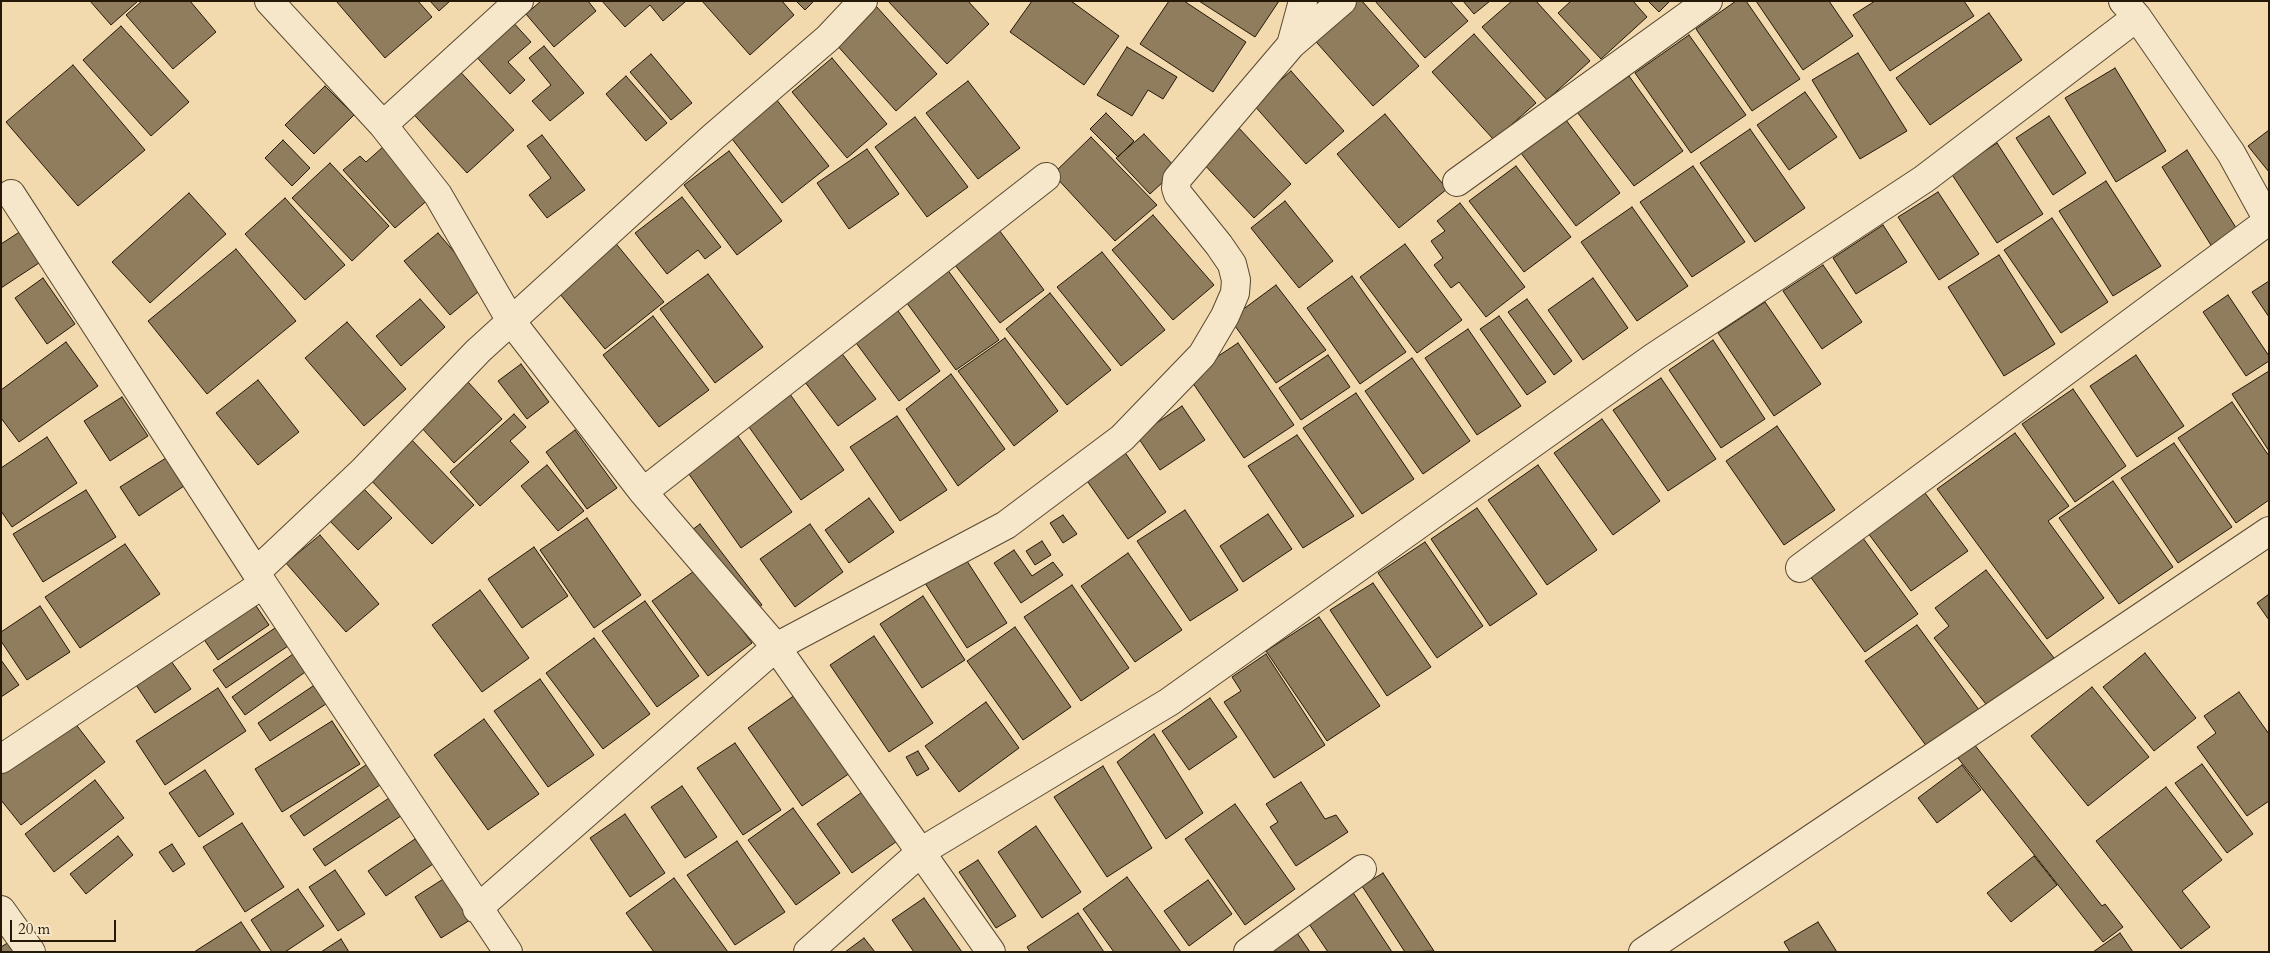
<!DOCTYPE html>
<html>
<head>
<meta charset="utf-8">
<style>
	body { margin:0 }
	#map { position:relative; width:2270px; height:953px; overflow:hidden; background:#f2daae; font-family:Cardo,serif }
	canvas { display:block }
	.frame { position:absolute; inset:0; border:2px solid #251807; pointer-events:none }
	.scale { position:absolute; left:10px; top:920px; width:106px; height:22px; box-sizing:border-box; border:2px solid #251807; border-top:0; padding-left:6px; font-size:15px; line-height:18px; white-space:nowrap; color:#251807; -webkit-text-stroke:4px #f7e7ca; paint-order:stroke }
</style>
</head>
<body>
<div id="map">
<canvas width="2270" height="953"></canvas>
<div class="frame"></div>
<div class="scale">20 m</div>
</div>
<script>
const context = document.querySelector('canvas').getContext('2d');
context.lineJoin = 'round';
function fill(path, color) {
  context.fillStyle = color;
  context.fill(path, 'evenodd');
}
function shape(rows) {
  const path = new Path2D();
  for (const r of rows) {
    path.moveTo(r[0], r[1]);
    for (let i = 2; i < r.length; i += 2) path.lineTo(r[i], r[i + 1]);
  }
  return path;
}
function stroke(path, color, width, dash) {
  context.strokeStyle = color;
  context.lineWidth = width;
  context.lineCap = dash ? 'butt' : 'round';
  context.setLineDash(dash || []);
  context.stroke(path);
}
const building = shape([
	[90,1,138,1,111,25,90,1],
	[142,1,190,1,216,32,173,69,126,15,142,1],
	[336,1,418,1,432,17,385,58,336,1],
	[430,1,450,1,439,11,430,1],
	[541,1,588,1,596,11,554,47,526,14,541,1],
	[602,1,684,1,685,2,663,21,650,5,625,27,602,1],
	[702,1,782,1,794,15,750,55,702,1],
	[796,1,814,1,805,10,796,1],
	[888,1,968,1,989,24,947,64,888,1],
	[1032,1,1071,1,1119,36,1084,85,1010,32,1032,1],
	[1169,1,1184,1,1246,42,1213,92,1140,44,1169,1],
	[1199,1,1279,1,1255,37,1199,1],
	[1349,1,1362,1,1419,66,1373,106,1310,35,1349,1],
	[1375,1,1450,1,1468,21,1425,58,1375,1],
	[1463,1,1490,1,1474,14,1463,1],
	[1512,1,1536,1,1590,61,1547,100,1482,27,1512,1],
	[1571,1,1633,1,1647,17,1601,59,1558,13,1571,1],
	[1648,1,1670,1,1659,12,1648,1],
	[1736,1,1746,1,1800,79,1752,111,1696,29,1736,1],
	[1756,1,1829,1,1853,36,1803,70,1756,1],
	[1875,1,1964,1,1974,16,1890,71,1853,15,1875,1],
	[876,6,937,74,896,111,835,43,876,6],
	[1989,13,2022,60,1930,125,1896,78,1989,13],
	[511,20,531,42,508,62,525,80,510,94,473,53,511,20],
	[121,26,189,102,151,136,83,60,121,26],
	[1474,34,1536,103,1494,140,1432,72,1474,34],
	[1689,35,1746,115,1691,153,1635,73,1689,35],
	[544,46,584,93,550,121,532,101,551,85,529,58,544,46],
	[1127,47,1177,77,1163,99,1148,90,1132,116,1097,95,1127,47],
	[1858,53,1907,131,1860,159,1812,80,1858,53],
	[651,54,692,103,671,120,630,72,651,54],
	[832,58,887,124,847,158,792,92,832,58],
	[73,65,145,150,78,206,6,122,73,65],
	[455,66,514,130,467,173,408,108,455,66],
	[2115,68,2166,151,2116,182,2065,98,2115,68],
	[1291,71,1344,131,1306,164,1253,104,1291,71],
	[626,76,667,123,646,141,606,94,626,76],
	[1629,76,1683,151,1634,186,1577,112,1629,76],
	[968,81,1020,148,978,179,926,113,968,81],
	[325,86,354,115,314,154,285,125,325,86],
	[1805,92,1837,137,1789,170,1757,125,1805,92],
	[776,99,829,166,782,203,729,135,776,99],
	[1106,113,1134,141,1118,157,1090,129,1106,113],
	[1385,114,1447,189,1399,228,1337,154,1385,114],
	[2049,116,2086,173,2053,195,2016,138,2049,116],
	[915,117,968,187,927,217,875,147,915,117],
	[1566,120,1620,193,1576,226,1521,153,1566,120],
	[1238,127,1291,184,1254,218,1201,161,1238,127],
	[1750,129,1805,208,1755,242,1700,163,1750,129],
	[2269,130,2269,172,2248,146,2269,130],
	[1144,134,1177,169,1150,194,1116,158,1144,134],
	[542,135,585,190,547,218,529,195,551,178,527,146,542,135],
	[1091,137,1157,205,1115,241,1053,174,1091,137],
	[283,140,310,168,292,186,265,158,283,140],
	[1997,143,2043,214,1997,243,1951,173,1997,143],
	[383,147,430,198,395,228,343,170,360,156,366,162,383,147],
	[867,149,899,194,849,229,817,183,867,149],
	[2187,150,2240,234,2214,250,2162,167,2187,150],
	[729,151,782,221,737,255,684,185,729,151],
	[330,163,389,226,352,261,292,198,330,163],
	[1516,166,1571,237,1524,272,1469,201,1516,166],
	[1693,166,1745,242,1692,277,1640,202,1693,166],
	[2106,181,2161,266,2113,296,2059,211,2106,181],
	[1938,192,1979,254,1939,280,1898,217,1938,192],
	[189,193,226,234,150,303,112,262,189,193],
	[682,197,721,247,705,259,698,250,667,274,635,233,682,197],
	[285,198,345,265,305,300,245,234,285,198],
	[1285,201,1333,261,1299,288,1251,228,1285,201],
	[1460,203,1525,287,1486,317,1459,282,1451,288,1434,265,1443,258,1431,241,1445,231,1437,221,1460,203],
	[1632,207,1688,286,1637,321,1581,242,1632,207],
	[1153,215,1214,285,1173,320,1112,250,1153,215],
	[2052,218,2108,302,2061,333,2004,250,2052,218],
	[993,222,1044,290,1000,323,948,256,993,222],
	[1883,225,1907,262,1856,294,1833,258,1883,225],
	[21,231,42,261,1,288,1,244,21,231],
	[438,233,484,287,450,315,404,261,438,233],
	[613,240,664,302,605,349,555,288,613,240],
	[1405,244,1462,320,1417,353,1360,277,1405,244],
	[236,249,296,321,207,394,148,321,236,249],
	[1102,252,1165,330,1121,366,1057,287,1102,252],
	[1999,255,2055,344,2004,376,1948,287,1999,255],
	[944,265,999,340,956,370,901,295,944,265],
	[1823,265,1862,322,1822,349,1783,291,1823,265],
	[708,274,763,347,715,383,660,309,708,274],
	[1352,276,1406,352,1360,384,1307,308,1352,276],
	[43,278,75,324,47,344,15,298,43,278],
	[1593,278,1628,328,1583,360,1548,310,1593,278],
	[2269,281,2269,317,2252,292,2269,281],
	[1276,285,1326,350,1276,383,1230,319,1276,285],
	[1050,293,1111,370,1067,405,1006,329,1050,293],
	[2228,295,2269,356,2269,361,2246,376,2203,312,2228,295],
	[420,299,445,327,401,366,376,336,420,299],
	[1527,299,1572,361,1554,375,1508,312,1527,299],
	[1765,302,1821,384,1774,416,1718,333,1765,302],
	[896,308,940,371,899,401,851,336,896,308],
	[653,316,709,390,659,427,603,355,653,316],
	[1499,316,1546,382,1527,395,1480,329,1499,316],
	[347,322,406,389,364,426,305,358,347,322],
	[1468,329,1521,406,1477,435,1425,358,1468,329],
	[1005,338,1058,411,1014,446,958,371,1005,338],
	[1713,340,1765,419,1721,448,1669,370,1713,340],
	[66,342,98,386,19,442,1,418,1,390,66,342],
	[1238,343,1294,425,1244,458,1188,376,1238,343],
	[837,347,876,399,838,426,799,374,837,347],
	[1328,355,1350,387,1301,420,1279,388,1328,355],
	[2136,355,2184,426,2137,457,2090,386,2136,355],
	[1412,358,1470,441,1423,474,1365,391,1412,358],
	[521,364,549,402,527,419,498,381,521,364],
	[2269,371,2269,451,2232,394,2269,371],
	[951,374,1005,449,958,486,906,409,951,374],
	[1661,378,1716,459,1668,491,1613,410,1661,378],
	[258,380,299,432,258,465,216,413,258,380],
	[468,382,502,419,454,463,420,426,468,382],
	[2073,389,2126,466,2075,502,2022,424,2073,389],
	[787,390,844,470,801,500,744,420,787,390],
	[1356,393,1414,479,1362,514,1303,428,1356,393],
	[122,397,148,436,110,461,84,421,122,397],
	[2232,402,2269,456,2269,500,2236,523,2178,438,2232,402],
	[1182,406,1205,440,1160,470,1137,436,1182,406],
	[514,414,526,427,510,441,529,462,480,506,450,472,514,414],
	[897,416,947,490,900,521,850,447,897,416],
	[1602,419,1660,501,1613,535,1554,453,1602,419],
	[1777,426,1835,510,1784,545,1726,461,1777,426],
	[575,430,617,488,587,509,546,452,575,430],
	[735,432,792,512,741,548,684,467,735,432],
	[2015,433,2069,506,2048,521,2104,598,2047,639,1937,489,2015,433],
	[1297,435,1354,516,1303,548,1248,466,1297,435],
	[408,436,474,505,432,544,366,475,408,436],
	[47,437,77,483,12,527,1,511,1,468,47,437],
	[2174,443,2232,527,2178,563,2121,478,2174,443],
	[1124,451,1166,512,1128,539,1085,478,1124,451],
	[166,458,184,486,139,516,120,487,166,458],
	[547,465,584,511,558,531,521,486,547,465],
	[1538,465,1597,550,1547,585,1488,500,1538,465],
	[2113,481,2173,567,2119,604,2059,518,2113,481],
	[361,486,392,518,358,550,327,518,361,486],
	[86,490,116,537,43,582,13,534,86,490],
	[1925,493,1968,551,1911,591,1868,533,1925,493],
	[869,498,894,532,849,563,825,530,869,498],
	[1477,508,1537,594,1490,626,1431,539,1477,508],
	[1185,510,1238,590,1190,621,1137,541,1185,510],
	[1268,514,1292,549,1243,582,1220,546,1268,514],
	[1063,515,1077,534,1063,543,1050,523,1063,515],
	[587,518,641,595,594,628,540,550,587,518],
	[700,524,762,605,750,614,688,533,700,524],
	[810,524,843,572,795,607,760,559,810,524],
	[1860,534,1918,614,1865,652,1807,572,1860,534],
	[320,535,379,604,346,632,286,563,320,535],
	[1042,541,1051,555,1035,565,1026,551,1042,541],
	[1425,542,1483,626,1437,658,1378,573,1425,542],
	[125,544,160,594,80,648,45,597,125,544],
	[534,547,568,596,522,628,488,579,534,547],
	[1014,550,1032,576,1053,562,1063,575,1021,603,994,563,1014,550],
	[1128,553,1182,630,1135,662,1081,586,1128,553],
	[965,558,1007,623,967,648,925,583,965,558],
	[697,569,752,643,708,676,652,601,697,569],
	[1986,570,2054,658,1989,708,1934,638,1949,626,1935,608,1986,570],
	[1373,583,1431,667,1387,696,1330,610,1373,583],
	[1072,585,1129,668,1081,701,1024,617,1072,585],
	[480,590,529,658,482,692,432,625,480,590],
	[2269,594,2269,620,2257,603,2269,594],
	[923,596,965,660,922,688,880,624,923,596],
	[250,597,269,625,218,660,199,632,250,597],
	[645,601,699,676,657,707,602,631,645,601],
	[40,606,70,652,27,680,1,641,1,632,40,606],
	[1319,617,1380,706,1327,741,1266,651,1319,617],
	[1917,625,1979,710,1927,747,1865,661,1917,625],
	[278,626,291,644,226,688,213,670,278,626],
	[1015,627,1071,707,1023,740,967,661,1015,627],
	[874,636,933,723,889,752,830,665,874,636],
	[594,638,650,714,603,749,546,673,594,638],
	[296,652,308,670,245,715,232,697,296,652],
	[2145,653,2196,718,2154,751,2103,687,2145,653],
	[1266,654,1325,745,1274,778,1224,702,1241,691,1232,677,1266,654],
	[1,660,19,685,1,697,1,660],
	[171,661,191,689,155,713,136,685,171,661],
	[540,679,594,755,548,787,494,711,540,679],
	[322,680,335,698,270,741,258,723,322,680],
	[2092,687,2149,757,2088,806,2031,736,2092,687],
	[218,688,246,731,165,785,136,741,218,688],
	[2239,692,2269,734,2269,801,2247,816,2197,747,2216,733,2204,716,2239,692],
	[795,695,850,773,802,806,748,728,795,695],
	[1210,698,1237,737,1189,770,1162,731,1210,698],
	[986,702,1019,748,959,792,925,746,986,702],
	[71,718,105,762,21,825,1,800,1,770,71,718],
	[484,719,539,794,488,830,434,755,484,719],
	[332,721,360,764,282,812,255,769,332,721],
	[1154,734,1203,813,1166,839,1117,762,1154,734],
	[1970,739,2102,906,2105,904,2123,927,2103,942,1954,753,1970,739],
	[735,743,781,810,743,835,697,768,735,743],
	[918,751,929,769,917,776,906,757,918,751],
	[369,763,383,783,304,836,290,816,369,763],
	[2202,764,2253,834,2227,853,2175,783,2202,764],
	[1962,765,1981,790,1937,823,1918,798,1962,765],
	[1103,766,1152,848,1107,877,1054,797,1103,766],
	[205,770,234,814,199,837,169,793,205,770],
	[95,780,124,818,54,872,25,834,95,780],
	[1301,782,1325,819,1336,815,1348,832,1296,866,1270,827,1278,822,1266,804,1301,782],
	[682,786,717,837,685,858,651,807,682,786],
	[2166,787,2222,860,2182,891,2210,927,2181,949,2096,841,2166,787],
	[865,790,900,839,852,873,817,824,865,790],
	[395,794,407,812,325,866,313,849,395,794],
	[1235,804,1295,889,1245,925,1185,839,1235,804],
	[793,808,840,873,796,905,748,840,793,808],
	[625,814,665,873,630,897,590,838,625,814],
	[242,823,284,887,245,912,203,847,242,823],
	[1036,826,1081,892,1042,918,998,852,1036,826],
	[118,836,133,855,86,894,70,874,118,836],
	[415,839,433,864,386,896,368,871,415,839],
	[737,841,785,912,735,945,687,875,737,841],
	[172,844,185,864,173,872,159,852,172,844],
	[2034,856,2057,885,2011,922,1987,893,2034,856],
	[978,860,1016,916,996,928,959,872,978,860],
	[335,870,365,914,338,931,309,887,335,870],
	[1383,873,1434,951,1405,952,1362,886,1383,873],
	[448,876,475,917,441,938,415,897,448,876],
	[1127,877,1181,952,1114,952,1083,909,1127,877],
	[674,878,728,952,654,952,626,913,674,878],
	[1208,880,1232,914,1189,946,1164,911,1208,880],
	[1348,885,1392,952,1328,952,1303,915,1348,885],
	[298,889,324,926,285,952,272,952,251,920,298,889],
	[924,898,962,952,914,952,892,920,924,898],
	[1078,913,1104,952,1030,952,1027,947,1078,913],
	[241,922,261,952,194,952,241,922],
	[1818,922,1837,952,1790,952,1784,942,1818,922],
	[1291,924,1310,952,1250,952,1291,924],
	[2120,933,2133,952,2093,952,2120,933],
	[864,938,875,952,845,952,864,938],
	[14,939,22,952,1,952,1,947,14,939],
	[341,939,349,952,321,952,341,939]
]);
const minor = shape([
	[269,1,383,125,438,195,511,321,643,492,776,647,991,952],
	[2123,1,2137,17,2231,153,2269,222],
	[1291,45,1303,1],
	[383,125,519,1],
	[1457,182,1708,1],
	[11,194,256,572],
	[643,492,1046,177],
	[1800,568,2268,221],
	[263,584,508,952],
	[1,759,263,584,256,572,363,471,478,351,713,137,828,38,863,1],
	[477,909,776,647,1006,525,1122,438,1202,355,1225,316,1235,293,1236,280,1232,264,1219,245,1178,194,1176,188,1177,179,1291,45,1342,1],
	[1,910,31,952],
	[808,952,922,851,1169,702,1654,357,1924,179,2137,17],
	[1248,952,1362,869],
	[1643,952,2269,531]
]);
fill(building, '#907d5e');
stroke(building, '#251807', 1);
stroke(minor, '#584831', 30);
stroke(minor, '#f7e7ca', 28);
</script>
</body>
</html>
